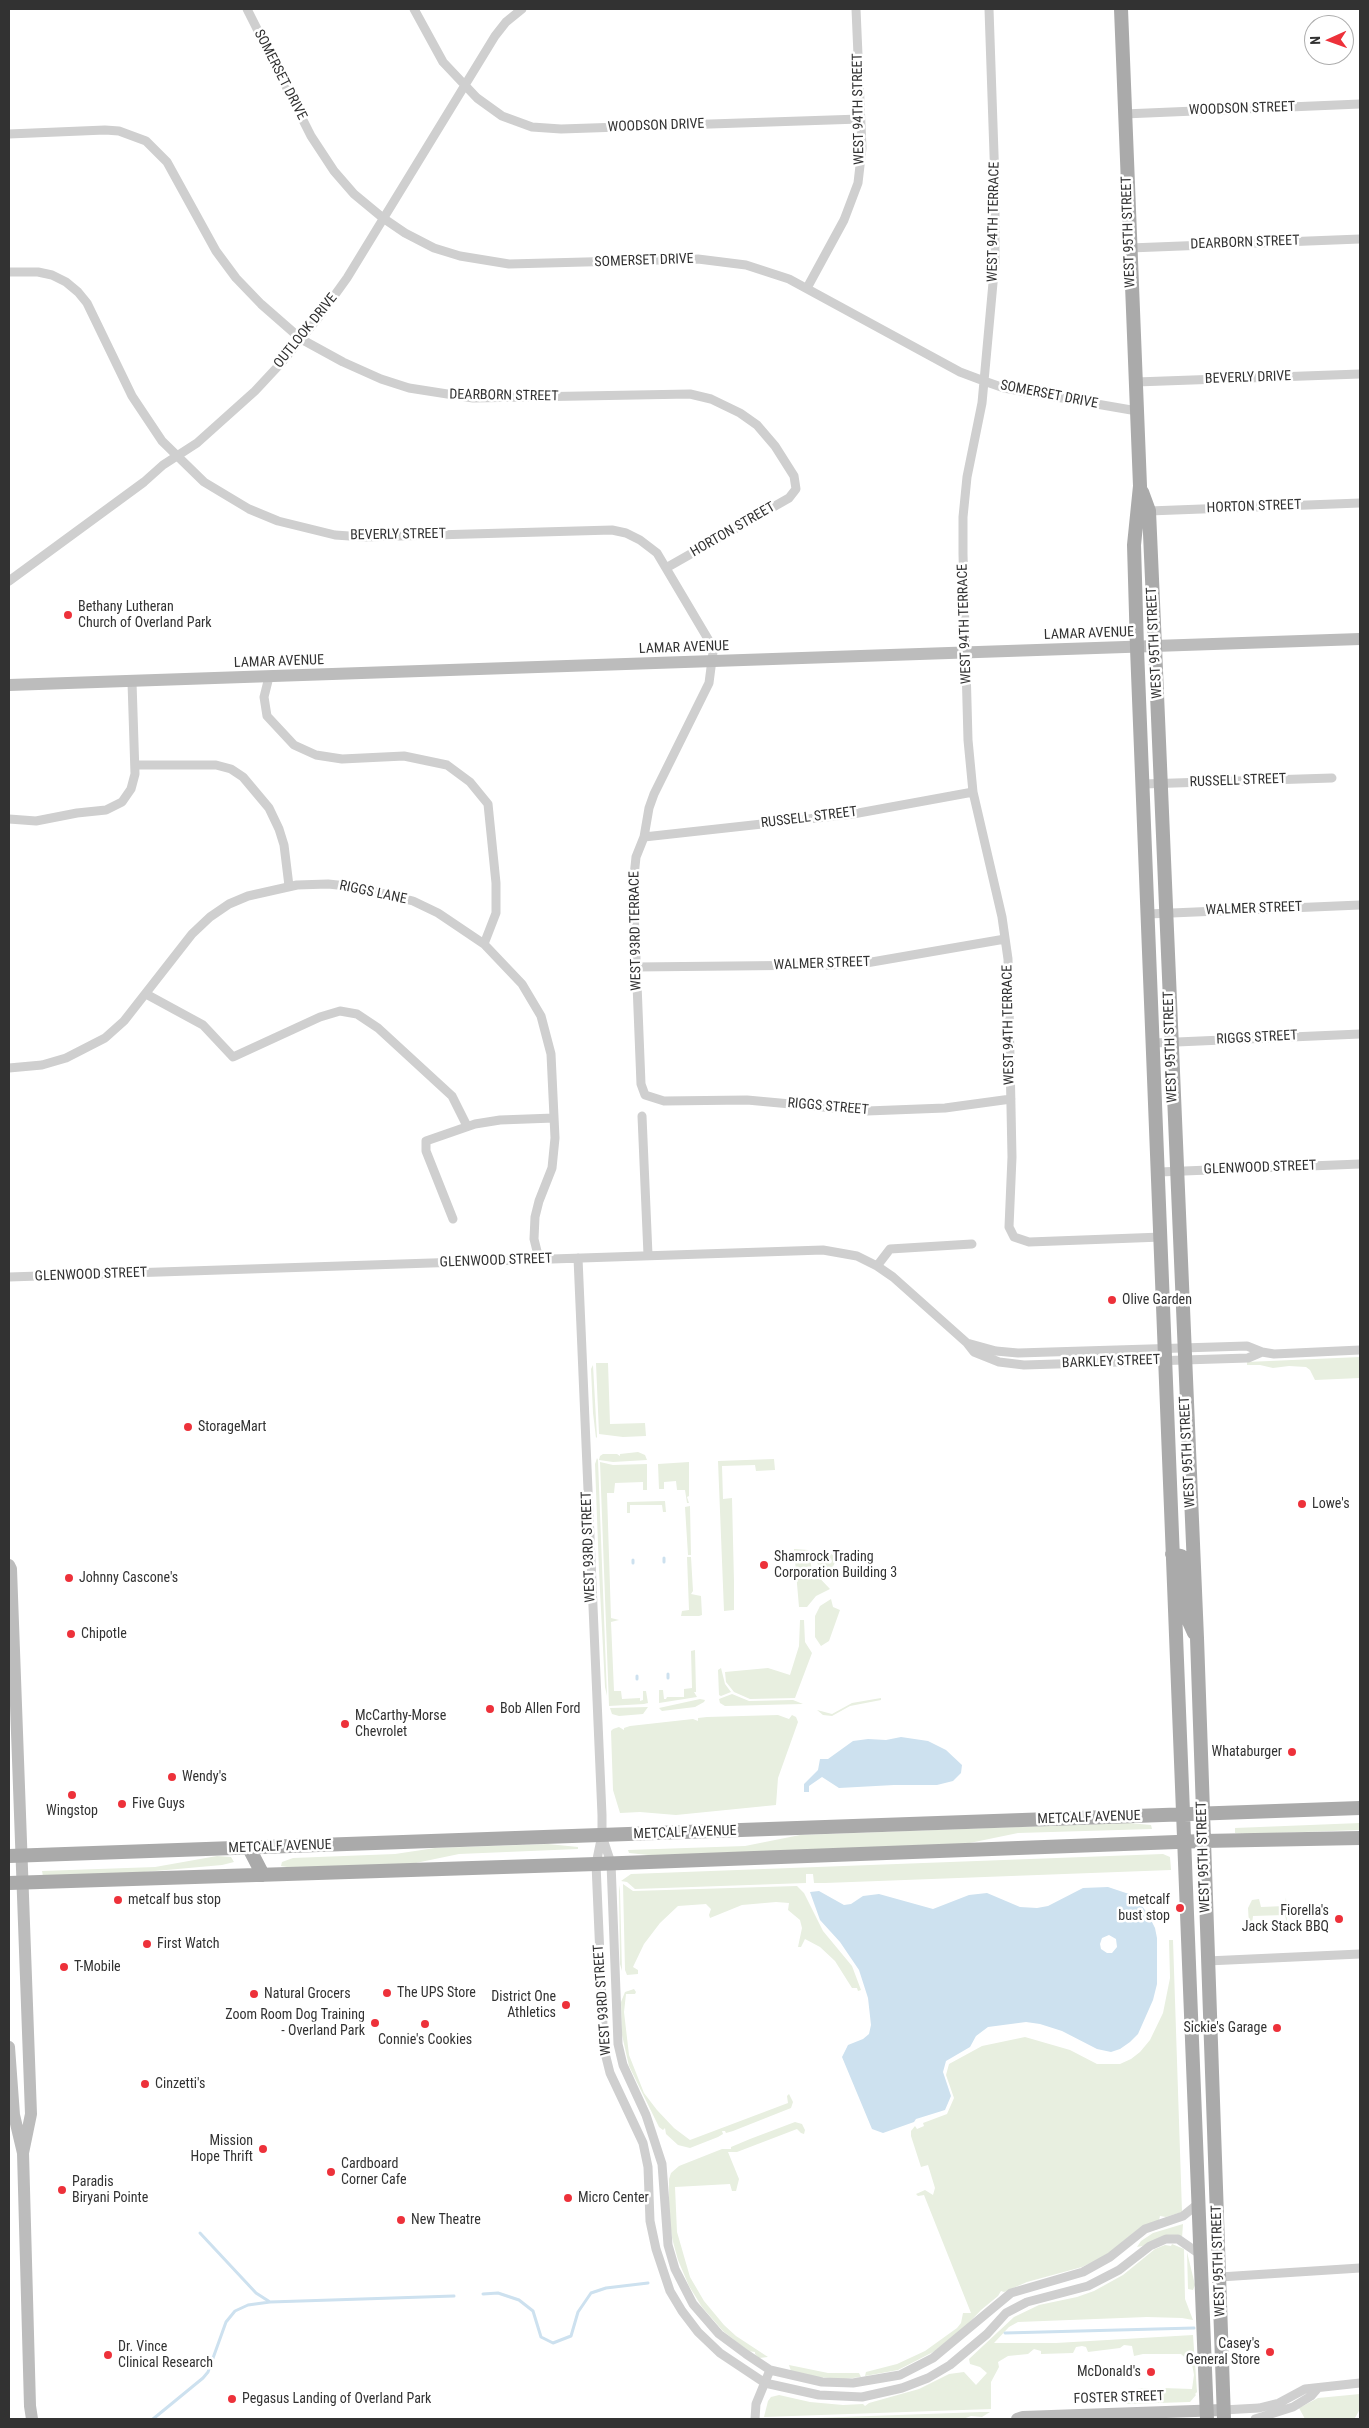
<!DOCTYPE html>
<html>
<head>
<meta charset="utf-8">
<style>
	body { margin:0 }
	#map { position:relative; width:1369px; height:2428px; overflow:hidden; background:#fff; font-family:"Roboto Condensed",sans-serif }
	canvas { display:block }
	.frame { position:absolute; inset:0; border:10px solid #323232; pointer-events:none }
	.north { position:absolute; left:1304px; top:15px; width:50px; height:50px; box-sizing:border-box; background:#fff; border:1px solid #adadad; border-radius:50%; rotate:268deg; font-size:14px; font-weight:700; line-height:20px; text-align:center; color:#323232 }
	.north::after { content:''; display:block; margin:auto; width:18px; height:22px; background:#ed313a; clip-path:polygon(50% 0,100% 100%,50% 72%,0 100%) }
</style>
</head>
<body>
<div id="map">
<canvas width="1369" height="2428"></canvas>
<div class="frame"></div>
<div class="north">N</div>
</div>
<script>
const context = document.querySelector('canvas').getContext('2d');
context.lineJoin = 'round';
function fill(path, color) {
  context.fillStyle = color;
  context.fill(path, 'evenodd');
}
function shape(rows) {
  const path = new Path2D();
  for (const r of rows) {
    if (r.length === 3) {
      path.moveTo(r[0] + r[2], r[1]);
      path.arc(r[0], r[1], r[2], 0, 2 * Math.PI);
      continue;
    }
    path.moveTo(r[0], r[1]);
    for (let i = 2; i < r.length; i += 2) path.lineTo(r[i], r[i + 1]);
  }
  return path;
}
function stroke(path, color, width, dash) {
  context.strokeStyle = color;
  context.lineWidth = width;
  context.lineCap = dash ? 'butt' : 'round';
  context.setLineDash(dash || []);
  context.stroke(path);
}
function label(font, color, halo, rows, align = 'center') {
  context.font = font + ' "Roboto Condensed",sans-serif';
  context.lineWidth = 5;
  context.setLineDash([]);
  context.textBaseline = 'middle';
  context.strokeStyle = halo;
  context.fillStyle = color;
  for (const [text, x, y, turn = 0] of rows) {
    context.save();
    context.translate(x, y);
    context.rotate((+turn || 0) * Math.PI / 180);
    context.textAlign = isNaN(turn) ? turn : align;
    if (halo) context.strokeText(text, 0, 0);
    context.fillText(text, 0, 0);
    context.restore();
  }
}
const green = shape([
	[1360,1357,1360,1378,1315,1380,1310,1370,1306,1367,1289,1366,1273,1368,1260,1365,1247,1365,1247,1362],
	[596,1363,608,1363,610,1424,645,1423,646,1436,623,1437,599,1434],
	[593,1365,597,1437,596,1438,593,1413,591,1369],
	[638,1452,645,1455,647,1460,613,1462,599,1460,600,1456,603,1454,617,1454,620,1456,620,1454],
	[597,1458,598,1460,607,1696,605,1687,599,1571,595,1464],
	[774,1459,775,1470,756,1471,755,1465,722,1466,723,1499,732,1498,734,1582,734,1610,724,1611,718,1461],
	[600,1462,613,1465,647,1464,647,1490,643,1490,643,1482,615,1483,614,1493,607,1493,611,1618,619,1620,611,1622,614,1691,621,1691,622,1699,640,1698,640,1701,643,1700,643,1691,646,1691,648,1703,644,1704,609,1706],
	[689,1462,689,1496,687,1497,689,1503,687,1503,685,1490,677,1490,676,1481,664,1482,664,1489,659,1489,658,1464],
	[665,1501,666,1512,663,1512,662,1505,630,1505,630,1513,627,1513,627,1502],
	[690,1506,691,1555,688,1555,685,1507],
	[794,1549,808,1550,812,1570,830,1589,816,1596,807,1607,799,1607],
	[826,1561,9],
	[687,1557,691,1557,693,1591,691,1594,701,1596,702,1615,699,1616,681,1616,682,1611,689,1610],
	[831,1599,833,1607,840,1610,829,1641,821,1646,815,1637,815,1616,820,1606],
	[800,1620,804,1620,805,1642,812,1653,795,1698,750,1699,734,1692,726,1682,725,1672,768,1668,790,1675,799,1646],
	[695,1650,696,1692,694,1692,697,1697,659,1703,659,1690,663,1690,664,1699,666,1699,667,1697,684,1697,684,1689,692,1688,691,1651],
	[721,1668,725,1684,731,1692,721,1696,719,1695,718,1670],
	[732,1694,749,1701,793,1700,803,1704,725,1706,720,1703,719,1699],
	[881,1698,881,1700,850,1706,832,1716,823,1715,817,1710,832,1714,852,1703],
	[700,1699,705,1700,704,1702,695,1707,662,1711,659,1708],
	[648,1707,643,1714,619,1716,612,1714,610,1708],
	[778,1715,789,1719,792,1715,796,1717,798,1722,778,1778,776,1805,676,1815,640,1812,620,1813,613,1790,611,1731,613,1729,619,1727,624,1730,624,1728,630,1726,693,1719,698,1721,698,1718,707,1717],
	[1129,1823,1151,1825,1152,1829,1018,1833,960,1845,658,1856,629,1853,628,1850,745,1846,800,1835],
	[1360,1823,1360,1830,1248,1834,1235,1833,1235,1828],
	[548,1844,578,1847,578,1849,459,1854,406,1865,293,1868,281,1866,282,1862,293,1858,395,1854,435,1848],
	[1163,1854,1170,1857,1171,1870,825,1883,814,1883,813,1874,806,1874,806,1883,635,1889,627,1882,621,1881,631,1874],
	[217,1856,231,1857,234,1862,222,1865,122,1874,43,1876,42,1871,155,1867],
	[623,1884,633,1891,797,1886,804,1893,823,1931,852,1966,861,1990,858,1991,857,1988,852,1988,835,1961,820,1947,805,1939,801,1947,798,1947,802,1928,800,1920,788,1910,789,1903,776,1902,742,1905,710,1918,709,1915,711,1909,706,1904,678,1906,660,1923,644,1944,633,1967,638,1970,638,1974,627,1975,625,1970],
	[619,1885,620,1891,622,1971,620,1964],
	[1286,1897,1287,1924,1285,1915,1253,1916,1252,1924,1249,1924,1248,1908,1252,1900,1259,1899,1261,1907,1285,1906],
	[1169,1940,1173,1940,1182,2212,1166,2217,1160,2216,1159,2220,1137,2230,1107,2255,1082,2267,1027,2282,1004,2292,1001,2291,998,2296,981,2310,964,2328,935,2351,898,2370,865,2376,866,2372,897,2364,925,2351,957,2328,961,2323,963,2313,971,2313,924,2195,918,2196,916,2194,925,2190,933,2195,935,2188,928,2165,921,2167,911,2136,911,2131,915,2126,917,2129,924,2126,923,2123,947,2114,954,2098,946,2075,949,2064,982,2046,1025,2037,1070,2050,1097,2064,1120,2064,1131,2059,1140,2052,1150,2040,1163,2013,1170,1978],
	[634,1989,636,1992,635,1994,626,1994,624,2012,629,2055,644,2093,657,2110,674,2128,690,2140,788,2103,787,2096,789,2094,793,2102,791,2108,733,2131,726,2133,725,2131,722,2131,723,2134,718,2137,690,2148,678,2145,666,2134,665,2128,663,2130,659,2127,629,2066,622,2035,621,2002,625,1992],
	[795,2122,802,2124,805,2130,804,2134,801,2133,797,2129,737,2152,728,2152,739,2179,736,2191,732,2191,730,2184,675,2187,677,2232,690,2277,704,2301,724,2325,736,2336,768,2357,759,2358,755,2354,755,2352,748,2351,723,2331,702,2307,689,2286,678,2260,672,2238,669,2214,669,2179,671,2173,679,2166,722,2149,731,2149,731,2147,750,2139],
	[1183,2224,1182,2238,1137,2247,1141,2241,1153,2233],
	[1172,2244,1184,2249,1185,2299,1193,2320,1182,2318,1147,2317,1018,2322,1009,2327,994,2343,1056,2343,1193,2335,1197,2392,1195,2394,1196,2395,1190,2402,1127,2404,1126,2395,1135,2393,1136,2389,1149,2388,1155,2392,1162,2388,1192,2389,1194,2375,1192,2364,1181,2354,1143,2354,1134,2356,1132,2346,1124,2345,1120,2348,1088,2352,1086,2347,1082,2346,1076,2347,1073,2353,1041,2354,1041,2351,1034,2349,1028,2354,1008,2356,998,2362,999,2367,991,2382,991,2409,764,2417,768,2401,771,2397,779,2395,810,2402,843,2405,863,2404,865,2406,869,2403,919,2389,949,2374,964,2372,976,2385,987,2373,980,2367,970,2364,969,2359,1014,2317,1039,2305,1077,2297,1094,2291,1123,2275,1155,2249,1165,2245,1171,2246],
	[1187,2252,1195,2285,1193,2290,1188,2289],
	[789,2365,828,2373,859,2373,861,2377,844,2379,815,2377,791,2371],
	[1360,2394,1360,2409,1355,2418,1305,2419,1299,2408,1318,2398],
	[981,2412,990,2412,982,2417,971,2416,963,2419,787,2419]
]);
const water = shape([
	[901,1737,928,1741,946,1750,962,1765,961,1773,953,1781,937,1785,894,1785,839,1788,822,1777,809,1786,809,1792,804,1792,804,1784,818,1770,820,1759,828,1759,853,1741,868,1739,886,1740],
	[1108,1887,1129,1894,1138,1901,1148,1914,1155,1928,1157,1938,1157,1984,1153,2000,1138,2034,1130,2042,1120,2049,1111,2052,1097,2049,1062,2031,1040,2024,1026,2022,988,2027,976,2036,970,2047,946,2061,943,2072,951,2096,945,2110,916,2119,914,2122,883,2133,872,2129,842,2057,848,2045,863,2039,869,2034,871,2025,868,1998,859,1970,840,1942,820,1920,810,1892,819,1891,844,1905,851,1904,863,1896,879,1894,933,1909,969,1895,987,1893,1020,1907,1037,1908,1048,1906,1083,1888],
	[1109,1935,1116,1939,1117,1947,1112,1953,1107,1953,1101,1949,1100,1944,1102,1938]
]);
const stream = shape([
	[633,1560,633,1563],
	[664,1562,664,1558],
	[668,1674,668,1678],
	[637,1676,637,1679],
	[200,2233,256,2293,270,2302],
	[483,2294,498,2293,519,2300,533,2311,541,2337,553,2343,571,2336,578,2312,591,2293,606,2288,648,2283],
	[1005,2333,1194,2328],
	[153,2419,203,2378,208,2372,226,2322,235,2311,248,2305,270,2302,454,2296]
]);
const street = shape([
	[247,9,311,136,334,171,354,194,383,218,405,233,434,248,460,256,509,264,698,259,746,265,789,279,960,372,984,381,1004,388,1137,411],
	[414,9,443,62,477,98,502,116,532,127,561,129,860,119],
	[989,9,995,183,995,261,982,403,967,477,963,517,963,554,968,740,973,792,1002,917,1008,959,1012,1157,1009,1227,1014,1237,1029,1242,1162,1237],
	[1124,114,1360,104],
	[9,134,105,130,119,131,146,141,167,162,216,251,236,278,261,304,301,339,343,362,381,379,409,388,473,398,690,394,711,399,740,413,757,425,775,446,794,476,796,489,789,498,666,568],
	[1130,248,1360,239],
	[9,272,38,272,52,275,66,282,78,292,87,303,132,396,162,441,204,482,249,509,278,521,335,535,364,537,612,530,626,533,640,540,657,553,708,639,713,652,709,683,654,794,649,808,644,837,636,857,633,886,635,934,641,1084,645,1095,664,1101,747,1100,867,1111,945,1108,1011,1099],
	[807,288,844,220,858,183,862,148,856,9],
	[1136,382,1360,374],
	[1149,511,1360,503],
	[9,581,144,482,163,465,197,443,255,391,282,362,319,317,347,278,495,36,506,22,522,9],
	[269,677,264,697,267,716,294,745,316,755,342,759,404,756,447,765,470,782,488,804,496,883,496,913,484,944],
	[135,765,216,765,231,769,243,777,269,808,279,829,284,845,289,886],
	[1143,784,1332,778],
	[9,819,36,821,77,813,106,810,122,802,131,789,135,774,132,682],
	[644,837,853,814,973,792],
	[1148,914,1360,905],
	[636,967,827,965,866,963,1005,939],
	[146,994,203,1025,233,1057,320,1017,340,1011,357,1014,378,1028,452,1096,467,1126],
	[1154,1043,1360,1034],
	[9,1068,42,1065,66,1058,105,1038,124,1021,192,934,210,917,229,904,248,896,297,885,328,884,357,887,413,901,438,913,484,944,522,984,541,1016,551,1054,555,1138,552,1168,539,1201,535,1217,534,1239,539,1259],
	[642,1116,648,1255],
	[1159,1172,1360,1164],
	[453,1219,426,1151,426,1141,475,1124,500,1120,554,1118],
	[578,1258,602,1815,602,1835,596,1864,604,2049,610,2073,643,2143,648,2167,650,2221,656,2249,670,2291,682,2311,698,2332,720,2353,765,2383,819,2395,862,2397,902,2388,928,2378,950,2365,987,2334,1006,2313,1027,2302,1088,2286,1119,2270,1150,2246,1166,2239,1178,2239,1201,2255],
	[877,1266,890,1249,972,1244],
	[9,1277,823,1250,857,1256,877,1266,893,1277,967,1343,974,1352,999,1362,1024,1365,1248,1358,1262,1352],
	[967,1343,996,1351,1018,1353,1247,1346,1262,1352,1274,1354,1360,1350],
	[602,1836,611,1863,618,2044,623,2065,646,2115,662,2164,668,2245,675,2269,693,2304,719,2334,746,2354,770,2370,822,2382,853,2383,900,2375,933,2358,1011,2293,1083,2272,1110,2257,1145,2229,1183,2216,1199,2203],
	[1207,1961,1360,1954],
	[1220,2277,1360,2268],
	[1223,2410,1259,2408,1279,2403,1305,2389,1360,2383],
	[755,2419,756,2404,770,2370],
	[1255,2419,1293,2407,1311,2396,1317,2389]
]);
const secondary = shape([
	[9,685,1360,639],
	[9,1565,11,1569,31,2114,23,2153],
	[9,2047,14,2115,23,2153,30,2406,32,2419],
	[1017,2419,1023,2417,1223,2410]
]);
const primary = shape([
	[1121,9,1140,486,1134,545,1137,648,1207,2419],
	[1142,492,1149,511,1155,647,1197,1638,1224,2419],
	[1172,1554,1181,1556,1186,1615,1194,1633],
	[249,1848,263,1875],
	[9,1856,1360,1808],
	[9,1883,596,1864,1203,1841,1360,1838]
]);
const markers = [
	[68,615,5,"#ed313a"],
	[1112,1300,5,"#ed313a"],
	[188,1427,5,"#ed313a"],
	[1302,1504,5,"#ed313a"],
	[764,1565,5,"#ed313a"],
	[69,1578,5,"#ed313a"],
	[71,1634,5,"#ed313a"],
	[490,1709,5,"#ed313a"],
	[345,1724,5,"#ed313a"],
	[1292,1752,5,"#ed313a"],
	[172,1777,5,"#ed313a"],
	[72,1795,5,"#ed313a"],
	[122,1804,5,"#ed313a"],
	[118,1900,5,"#ed313a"],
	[1180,1908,5,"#ed313a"],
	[1339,1919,5,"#ed313a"],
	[147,1944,5,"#ed313a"],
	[64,1967,5,"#ed313a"],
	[387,1993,5,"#ed313a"],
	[254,1994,5,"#ed313a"],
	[566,2005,5,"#ed313a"],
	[375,2023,5,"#ed313a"],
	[425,2024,5,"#ed313a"],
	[1277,2028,5,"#ed313a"],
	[145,2084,5,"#ed313a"],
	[263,2149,5,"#ed313a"],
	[331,2172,5,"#ed313a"],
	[62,2190,5,"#ed313a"],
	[568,2198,5,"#ed313a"],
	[401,2220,5,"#ed313a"],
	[1270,2352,5,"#ed313a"],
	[108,2355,5,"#ed313a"],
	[1151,2372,5,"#ed313a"],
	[232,2399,5,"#ed313a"]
];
const streetNames = [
	["SOMERSET DRIVE",280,75,63],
	["WEST 94TH STREET",859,109,-91],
	["WOODSON STREET",1242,109,-2],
	["WOODSON DRIVE",656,126,-2],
	["WEST 94TH TERRACE",994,222,-89],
	["WEST 95TH STREET",1129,232,-92],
	["DEARBORN STREET",1245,243,-2],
	["SOMERSET DRIVE",644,261,-2],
	["OUTLOOK DRIVE",306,331,-51],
	["BEVERLY DRIVE",1248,378,-2],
	["SOMERSET DRIVE",1049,395,11],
	["DEARBORN STREET",504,396,1],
	["HORTON STREET",1254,507,-2],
	["HORTON STREET",733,530,-30],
	["BEVERLY STREET",398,535,-1],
	["WEST 94TH TERRACE",965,624,-92],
	["LAMAR AVENUE",1089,634,-2],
	["WEST 95TH STREET",1155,643,-93],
	["LAMAR AVENUE",684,648,-2],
	["LAMAR AVENUE",279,662,-2],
	["RUSSELL STREET",1238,781,-2],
	["RUSSELL STREET",809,818,-7],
	["RIGGS LANE",373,893,12],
	["WALMER STREET",1254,909,-2],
	["WEST 93RD TERRACE",636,931,-91],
	["WALMER STREET",822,964,-2],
	["WEST 94TH TERRACE",1009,1025,-91],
	["RIGGS STREET",1257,1038,-3],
	["WEST 95TH STREET",1171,1047,-92],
	["RIGGS STREET",828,1107,5],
	["GLENWOOD STREET",1260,1168,-2],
	["GLENWOOD STREET",496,1261,-2],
	["GLENWOOD STREET",91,1275,-2],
	["BARKLEY STREET",1111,1362,-2],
	["WEST 95TH STREET",1188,1452,-93],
	["WEST 93RD STREET",589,1547,-92],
	["METCALF AVENUE",1089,1818,-2],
	["METCALF AVENUE",685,1833,-2],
	["METCALF AVENUE",280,1847,-2],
	["WEST 95TH STREET",1204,1857,-92],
	["WEST 93RD STREET",603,2000,-94],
	["WEST 95TH STREET",1219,2261,-92],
	["FOSTER STREET",1119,2398,-2]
];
const poiNames = [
	["Bethany Lutheran",78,607],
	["Church of Overland Park",78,623],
	["Olive Garden",1122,1300],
	["StorageMart",198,1427],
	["Lowe's",1312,1504],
	["Shamrock Trading",774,1557],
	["Corporation Building 3",774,1573],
	["Johnny Cascone's",79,1578],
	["Chipotle",81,1634],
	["Bob Allen Ford",500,1709],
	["McCarthy-Morse",355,1716],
	["Chevrolet",355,1732],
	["Whataburger",1282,1752,"right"],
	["Wendy's",182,1777],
	["Five Guys",132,1804],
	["Wingstop",72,1811,"center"],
	["metcalf bus stop",128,1900],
	["metcalf",1170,1900,"right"],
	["bust stop",1170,1916,"right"],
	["Fiorella's",1329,1911,"right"],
	["Jack Stack BBQ",1329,1927,"right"],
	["First Watch",157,1944],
	["T-Mobile",74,1967],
	["The UPS Store",397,1993],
	["Natural Grocers",264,1994],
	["District One",556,1997,"right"],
	["Athletics",556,2013,"right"],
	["Zoom Room Dog Training",365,2015,"right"],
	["- Overland Park",365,2031,"right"],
	["Sickie's Garage",1267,2028,"right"],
	["Connie's Cookies",425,2040,"center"],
	["Cinzetti's",155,2084],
	["Mission",253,2141,"right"],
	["Hope Thrift",253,2157,"right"],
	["Cardboard",341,2164],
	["Corner Cafe",341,2180],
	["Paradis",72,2182],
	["Biryani Pointe",72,2198],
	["Micro Center",578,2198],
	["New Theatre",411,2220],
	["Casey's",1260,2344,"right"],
	["General Store",1260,2360,"right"],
	["Dr. Vince",118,2347],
	["Clinical Research",118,2363],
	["McDonald's",1141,2372,"right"],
	["Pegasus Landing of Overland Park",242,2399]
];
fill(green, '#e8efe0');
fill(water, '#cde1ef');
stroke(stream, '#cde1ef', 3);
stroke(street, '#cfcfcf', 9);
stroke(secondary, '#bcbcbc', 12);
stroke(primary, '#aaa', 14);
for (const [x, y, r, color] of markers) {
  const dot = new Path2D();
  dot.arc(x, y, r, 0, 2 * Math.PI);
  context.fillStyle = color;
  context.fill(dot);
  stroke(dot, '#fff', 2);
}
label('14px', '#323232', '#fff', streetNames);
label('14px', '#323232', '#fff', poiNames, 'left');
</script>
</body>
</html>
